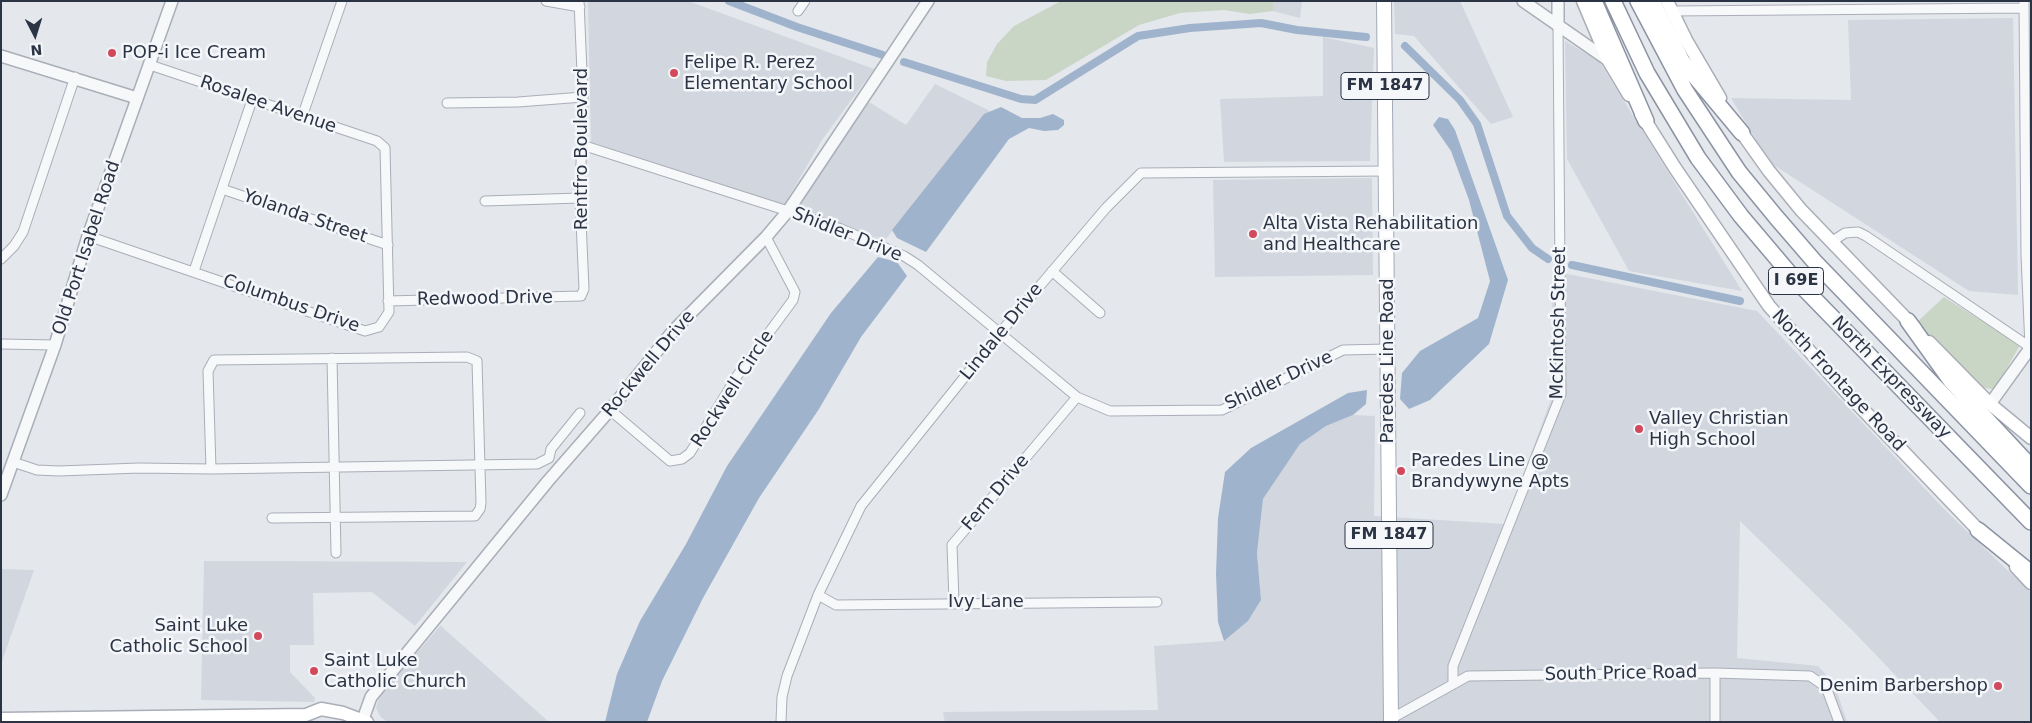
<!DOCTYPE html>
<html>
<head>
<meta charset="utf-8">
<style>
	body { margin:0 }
	#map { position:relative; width:2032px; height:723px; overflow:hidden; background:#e4e7ec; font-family:"DejaVu Sans",sans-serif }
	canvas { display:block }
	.frame { position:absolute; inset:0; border:2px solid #2b3445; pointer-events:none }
	.north { position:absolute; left:10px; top:10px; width:50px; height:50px; -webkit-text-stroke:4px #f4f6f9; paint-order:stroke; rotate:175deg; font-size:14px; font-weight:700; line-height:20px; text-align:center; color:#2b3445 }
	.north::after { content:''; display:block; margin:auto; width:18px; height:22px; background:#2b3445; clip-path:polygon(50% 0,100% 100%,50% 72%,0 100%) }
</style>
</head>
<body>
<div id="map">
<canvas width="2032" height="723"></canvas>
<div class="frame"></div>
<div class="north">N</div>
</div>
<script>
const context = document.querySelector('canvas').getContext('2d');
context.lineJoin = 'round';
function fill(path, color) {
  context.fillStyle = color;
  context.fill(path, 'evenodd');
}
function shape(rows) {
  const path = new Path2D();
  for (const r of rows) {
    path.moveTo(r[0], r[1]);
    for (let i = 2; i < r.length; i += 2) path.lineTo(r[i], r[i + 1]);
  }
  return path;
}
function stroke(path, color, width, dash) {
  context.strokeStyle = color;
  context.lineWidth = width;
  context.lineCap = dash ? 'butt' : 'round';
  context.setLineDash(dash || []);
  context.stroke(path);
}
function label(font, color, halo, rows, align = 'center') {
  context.font = font + ' "DejaVu Sans",sans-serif';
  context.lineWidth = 5;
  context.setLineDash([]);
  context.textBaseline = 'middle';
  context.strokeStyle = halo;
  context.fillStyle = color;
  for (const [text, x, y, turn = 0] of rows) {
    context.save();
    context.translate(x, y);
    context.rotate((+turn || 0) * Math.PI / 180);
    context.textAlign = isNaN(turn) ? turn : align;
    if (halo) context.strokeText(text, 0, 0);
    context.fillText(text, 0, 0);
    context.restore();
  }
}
const built = shape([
	[588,1,688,1,874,69,822,140,784,205,591,142],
	[1273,1,1302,1,1300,18,1273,11],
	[1394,1,1460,1,1513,117,1491,124,1414,36,1395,34],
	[2013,18,2018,295,1969,291,1769,162,1731,98,1851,100,1848,20],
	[1323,37,1374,48,1370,161,1224,162,1220,99,1323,96],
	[1565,41,1599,61,1742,291,1629,271,1567,159],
	[935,84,990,111,885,240,809,214,798,205,869,102,906,125],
	[1372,178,1373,275,1215,277,1213,180],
	[1552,271,1757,311,1946,511,2031,593,2031,722,1940,722,1855,633,1740,521,1737,658,1818,666,1834,683,1847,722,945,722,943,712,1158,710,1154,646,1224,641,1248,621,1261,600,1257,553,1263,499,1300,444,1326,426,1353,415,1375,416,1374,516,1505,524,1553,394],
	[204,561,252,561,467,562,415,626,372,592,313,593,314,645,290,645,290,672,315,698,314,702,201,700],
	[1,569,34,570,1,664],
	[441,625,442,627,549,722,387,722,380,716,376,708,380,695]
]);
const green = shape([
	[1061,1,1273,1,1273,11,1250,14,1224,10,1180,13,1139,25,1046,80,1006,81,986,76,987,62,997,44,1014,26],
	[1944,297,2020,345,1996,387,1992,389,1980,387,1917,322]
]);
const water = shape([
	[1001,107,1022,118,1040,118,1053,114,1064,120,1064,125,1058,130,1044,131,1029,128,1009,139,926,252,897,238,892,230,984,114],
	[1439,117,1448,119,1455,130,1508,280,1489,344,1430,400,1409,409,1400,399,1402,373,1420,351,1478,318,1490,281,1469,200,1451,151,1433,125],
	[878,257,897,262,907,276,861,337,819,409,759,498,703,598,662,681,647,722,605,722,617,674,640,621,686,544,727,466,831,313],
	[1367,390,1366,404,1353,415,1326,426,1300,444,1263,499,1257,553,1261,600,1248,621,1224,641,1218,622,1216,574,1218,518,1225,472,1251,448,1348,393]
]);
const canal = shape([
	[729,1,797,27,883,55],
	[1405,46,1460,100,1477,124,1507,216,1532,248,1548,259],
	[904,62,1021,99,1035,100,1138,36,1190,28,1261,23,1297,30,1366,37],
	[1572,265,1740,301]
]);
const minor = shape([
	[546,1,580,7],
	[2024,1,2026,255,2030,347],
	[798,11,805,1],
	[1672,11,2024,8],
	[447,103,518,102,583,97],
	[302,117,342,1],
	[582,145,788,211,841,229,904,256,918,265,1077,397,1110,411,1222,410,1343,350,1387,349],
	[222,189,388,245],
	[485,201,580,198],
	[88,236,365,331,379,327,389,312,385,148,377,141,150,65],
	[1831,242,1845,233,1858,232,1866,236,2030,347],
	[1,259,14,246,23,232,75,77],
	[194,271,252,100],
	[1052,271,1100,313],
	[388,301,581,296,584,289,580,198,583,97,579,1],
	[1,344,55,345],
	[332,358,336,553],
	[610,410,670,461,682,459,690,453,737,376,793,300,795,292,766,237],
	[549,458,551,449,580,413],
	[13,462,37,470,59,471,139,468,211,469,537,464,549,458],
	[211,469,208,371,214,360,467,357,477,361,481,503,480,509,475,516,272,518],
	[818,595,836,605,1157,602],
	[954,602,952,545,1077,397],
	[1453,684,1453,666,1561,394,1558,26],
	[1389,720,1468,676,1715,673,1810,676,1826,687,1839,722],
	[781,722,782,697,787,676,818,595,861,506,999,334,1106,208,1141,173,1386,171],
	[1715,722,1715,673]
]);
const tertiary = shape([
	[1523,1,1608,60],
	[1558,1,1558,26],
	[1,56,137,98],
	[1990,404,2031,347],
	[1,495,55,345,88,236,172,1],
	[362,722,371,697,548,481,610,410,673,331,766,237,788,211,928,1]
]);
const secondary = shape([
	[1583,1,1608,60,1629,95],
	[1667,1,1686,40,1720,98],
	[1641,114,1675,168,1769,306,1849,395,1984,536],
	[1737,126,1769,171,1801,210,1915,328],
	[1929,342,1990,404,2031,438],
	[2016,567,2031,583],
	[1,719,306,715,321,709,343,713,367,722]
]);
const primary = shape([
	[1384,1,1391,722]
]);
const motorway = shape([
	[1594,1,1646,121],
	[1613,1,1647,73,1698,158,1741,216,1791,275,2031,522],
	[1638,1,1685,90,1739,172,1776,217,1814,261,2031,486],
	[1652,1,1682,61,1742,133],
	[1908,321,1951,381,2031,467],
	[1978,530,2031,573]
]);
const markers = [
	[112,53,5,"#d1495b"],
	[674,73,5,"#d1495b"],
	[1253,234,5,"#d1495b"],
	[1639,429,5,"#d1495b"],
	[1401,471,5,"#d1495b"],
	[258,636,5,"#d1495b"],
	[314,671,5,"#d1495b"],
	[1998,686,5,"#d1495b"]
];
const shields = [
	[1385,86,88],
	[1796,281,55],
	[1389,535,88]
];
const shieldNames = [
	["FM 1847",1385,86],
	["I 69E",1796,281],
	["FM 1847",1389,535]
];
const poiNames = [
	["POP-i Ice Cream",122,53],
	["Felipe R. Perez",684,63],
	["Elementary School",684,84],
	["Alta Vista Rehabilitation",1263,224],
	["and Healthcare",1263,245],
	["Valley Christian",1649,419],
	["High School",1649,440],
	["Paredes Line @",1411,461],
	["Brandywyne Apts",1411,482],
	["Saint Luke",248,626,"right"],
	["Catholic School",248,647,"right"],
	["Saint Luke",324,661],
	["Catholic Church",324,682],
	["Denim Barbershop",1988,686,"right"]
];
const streetNames = [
	["Rosalee Avenue",268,105,19],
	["Rentfro Boulevard",582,149,-90],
	["Yolanda Street",305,217,19],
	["Shidler Drive",847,235,22],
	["Old Port Isabel Road",87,248,-72],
	["Redwood Drive",485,299,-1],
	["Columbus Drive",291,304,19],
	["McKintosh Street",1559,323,-89],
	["Lindale Drive",1002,332,-51],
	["Paredes Line Road",1388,361,-90],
	["Rockwell Drive",649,364,-50],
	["North Expressway",1891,378,46],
	["Shidler Drive",1279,381,-25],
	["North Frontage Road",1838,381,47],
	["Rockwell Circle",733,389,-57],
	["Fern Drive",996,493,-50],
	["Ivy Lane",986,602],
	["South Price Road",1621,674,-1]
];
fill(built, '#d2d6de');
fill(green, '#c9d6c5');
fill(water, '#9fb4cc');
stroke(canal, '#9fb4cc', 8);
stroke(minor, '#a9aeb7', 11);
stroke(tertiary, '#a9aeb7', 14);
stroke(secondary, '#a9aeb7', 15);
stroke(primary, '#a3abb8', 16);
stroke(motorway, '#8b94a3', 18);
stroke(minor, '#f7f8fa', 9);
stroke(tertiary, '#f7f8fa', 11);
stroke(secondary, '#fff', 12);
stroke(primary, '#fff', 14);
stroke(motorway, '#fff', 15);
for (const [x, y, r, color] of markers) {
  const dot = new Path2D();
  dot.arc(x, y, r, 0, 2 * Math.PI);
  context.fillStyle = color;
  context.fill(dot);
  stroke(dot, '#f4f6f9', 2);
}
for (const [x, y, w] of shields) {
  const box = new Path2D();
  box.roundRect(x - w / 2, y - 13.5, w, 27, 4);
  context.fillStyle = '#f4f6f9';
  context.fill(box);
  stroke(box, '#2b3445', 1);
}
label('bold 16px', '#2b3445', null, shieldNames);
label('18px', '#2b3445', '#f4f6f9', poiNames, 'left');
label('18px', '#2b3445', '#f4f6f9', streetNames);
</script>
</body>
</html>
